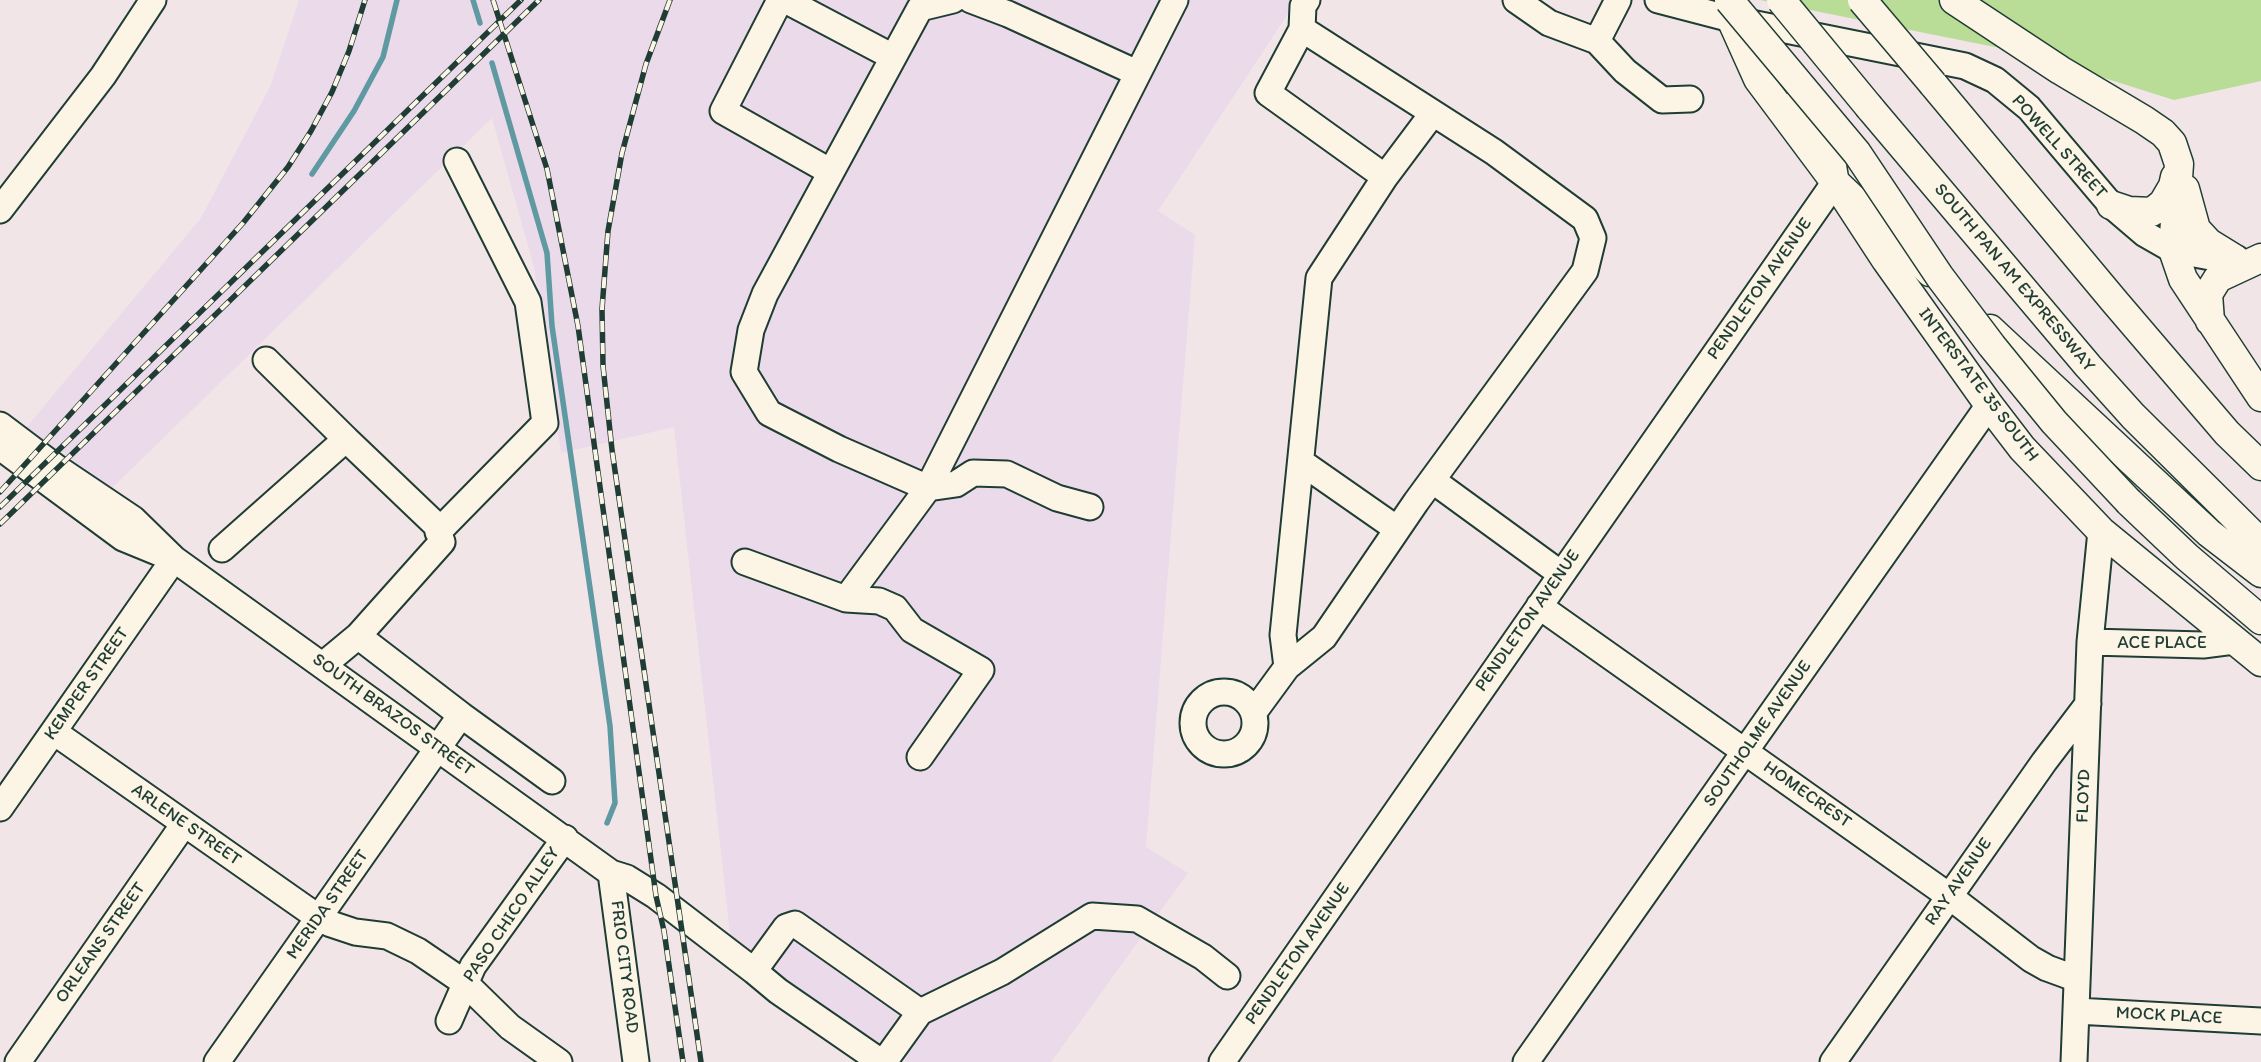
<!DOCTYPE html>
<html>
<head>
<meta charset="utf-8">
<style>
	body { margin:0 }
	canvas { display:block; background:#f2e5e8 }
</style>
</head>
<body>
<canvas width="2261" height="1062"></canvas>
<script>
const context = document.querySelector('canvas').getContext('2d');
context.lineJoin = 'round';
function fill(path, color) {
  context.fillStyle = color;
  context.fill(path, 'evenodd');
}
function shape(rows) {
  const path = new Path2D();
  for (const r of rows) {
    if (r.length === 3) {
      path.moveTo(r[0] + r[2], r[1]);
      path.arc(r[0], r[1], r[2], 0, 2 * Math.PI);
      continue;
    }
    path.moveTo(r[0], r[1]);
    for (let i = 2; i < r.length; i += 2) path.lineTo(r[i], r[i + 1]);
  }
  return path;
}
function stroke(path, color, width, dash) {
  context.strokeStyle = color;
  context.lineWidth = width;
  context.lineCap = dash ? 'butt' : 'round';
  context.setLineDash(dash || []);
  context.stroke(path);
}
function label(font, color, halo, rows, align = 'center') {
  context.font = font + ' Itim,sans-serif';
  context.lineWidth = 5;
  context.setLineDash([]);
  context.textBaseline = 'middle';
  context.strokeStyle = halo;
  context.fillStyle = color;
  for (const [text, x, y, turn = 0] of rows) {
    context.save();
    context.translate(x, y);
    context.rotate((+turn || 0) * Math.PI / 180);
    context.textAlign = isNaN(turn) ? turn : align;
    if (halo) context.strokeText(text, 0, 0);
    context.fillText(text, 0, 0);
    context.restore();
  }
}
const built = shape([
	[299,0,1297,0,1158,211,1195,235,1146,847,1188,873,1051,1062,908,1062,731,943,674,427,561,453,534,267,492,118,111,489,25,429,201,218,270,87]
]);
const green = shape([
	[1760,0,2261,0,2261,81,2174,100,2025,53]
]);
const stream = shape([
	[473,0,480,23],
	[492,63,547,253,552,326,610,726,615,803,607,823],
	[312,174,354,111,383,57,397,0]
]);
const minor = shape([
	[780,0,723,111,831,172],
	[785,0,893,57],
	[953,0,920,8,765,294,751,330,744,372,769,413,839,449,928,488,956,484,973,473,1007,474,1057,498,1090,507],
	[971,0,1008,14,1137,73],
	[1516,0,1549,23,1597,41,1625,71,1662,100,1690,99],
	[1658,0,1731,19,1965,66,1995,80,2029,108,2111,205,2145,234,2173,250,2216,258,2237,259],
	[1597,41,1618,0],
	[1385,177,1433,113],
	[0,210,103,76,153,0],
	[266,360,346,439],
	[0,425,57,468,133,519,174,559,611,873,627,878,656,896,754,971,778,991,881,1062],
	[0,447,123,538,162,554],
	[1301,462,1397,529],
	[1432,480,1561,574],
	[438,532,545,423,528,302,457,161],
	[222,549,346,439,436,525,442,542,358,636,461,715],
	[745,562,846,599,928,488,1175,0],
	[846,599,879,601,895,608,912,630,981,670,920,757],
	[1539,606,1949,896,2031,959,2047,968,2077,979],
	[2090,642,2203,645,2234,641],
	[323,665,358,636],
	[1287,667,1324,637,1416,502,1585,271,1593,238,1585,219,1494,152,1302,29],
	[1224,723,31],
	[1254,712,1287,667,1283,635,1319,278,1385,177,1268,93,1302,29,1303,6,1307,0],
	[54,732,319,918,331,924,355,932,387,936,418,951,465,983,510,1027,559,1062],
	[0,808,174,559],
	[611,873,636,1062],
	[754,971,786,927,795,924,920,1012],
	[2076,1011,2261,1021],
	[449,1021,473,966,565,838],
	[18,1062,184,824],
	[217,1062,461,715,552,781],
	[884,1062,920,1012,1002,972,1092,916,1137,919,1203,957,1227,976],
	[1222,1062,1835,182],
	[1526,1062,1989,405],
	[1833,1062,2044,762,2088,704],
	[2074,1062,2090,642,2101,531]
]);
const major = shape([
	[1731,19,1758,79,1835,182,1886,260,1989,405,2022,448,2101,531,2261,662],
	[1799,101,1828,141,1834,178]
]);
const highway = shape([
	[1954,0,2060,70,2144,120,2163,133,2172,143,2179,164,2173,250,2183,279,2261,397],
	[1933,84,2115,302,2227,433,2261,466],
	[1870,108,2088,366,2133,416,2261,543],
	[1835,182,1930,272],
	[2185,189,2196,229,2209,243,2235,259],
	[2111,205,2129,211,2152,212,2163,203,2173,186,2175,177],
	[2210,321,2208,294,2218,278,2261,258],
	[1990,329,2209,533,2261,573],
	[2129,502,2187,557,2261,620]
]);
const rail = shape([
	[493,0,547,169,578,326,656,896,664,931,683,1062],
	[670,0,646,64,622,153,608,231,602,309,603,366,612,450,701,1062],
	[0,492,243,223,288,167,311,131,332,92,349,51,365,0],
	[0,507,521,0],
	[0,524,539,0]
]);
const highwayBridge = shape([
	[1729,0,1857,153,1940,277,1992,346,2054,422,2129,502],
	[1781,0,1870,108],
	[1862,0,1933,84]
]);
const streetNames = [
	["POWELL STREET",2059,147,48],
	["SOUTH PAN AM EXPRESSWAY",2014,278,50],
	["PENDLETON AVENUE",1760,289,-55],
	["INTERSTATE 35 SOUTH",1978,385,53],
	["PENDLETON AVENUE",1528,621,-55],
	["ACE PLACE",2162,643],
	["KEMPER STREET",87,684,-55],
	["SOUTH BRAZOS STREET",393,715,36],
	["SOUTHOLME AVENUE",1758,734,-55],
	["HOMECREST",1807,795,35],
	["FLOYD",2084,796,-88],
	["ARLENE STREET",186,825,35],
	["RAY AVENUE",1959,882,-55],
	["MERIDA STREET",328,905,-55],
	["PASO CHICO ALLEY",512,915,-56],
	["ORLEANS STREET",101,943,-55],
	["PENDLETON AVENUE",1298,954,-55],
	["FRIO CITY ROAD",624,967,83],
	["MOCK PLACE",2169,1016,3]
];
fill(built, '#eadaea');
fill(green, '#b9dc96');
stroke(stream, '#5f99a2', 5.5);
stroke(minor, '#1f3d34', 29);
stroke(major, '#1f3d34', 31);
stroke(highway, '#1f3d34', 31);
stroke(minor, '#fcf5e5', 25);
stroke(major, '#fcf5e5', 28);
stroke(highway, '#fcf5e5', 28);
stroke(rail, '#1f3d34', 5.5);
stroke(rail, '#fcf5e5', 4, [11]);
stroke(highwayBridge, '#1f3d34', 31, []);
stroke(highwayBridge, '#fcf5e5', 28);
label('18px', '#1f3d34', '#fcf5e5', streetNames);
</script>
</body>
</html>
